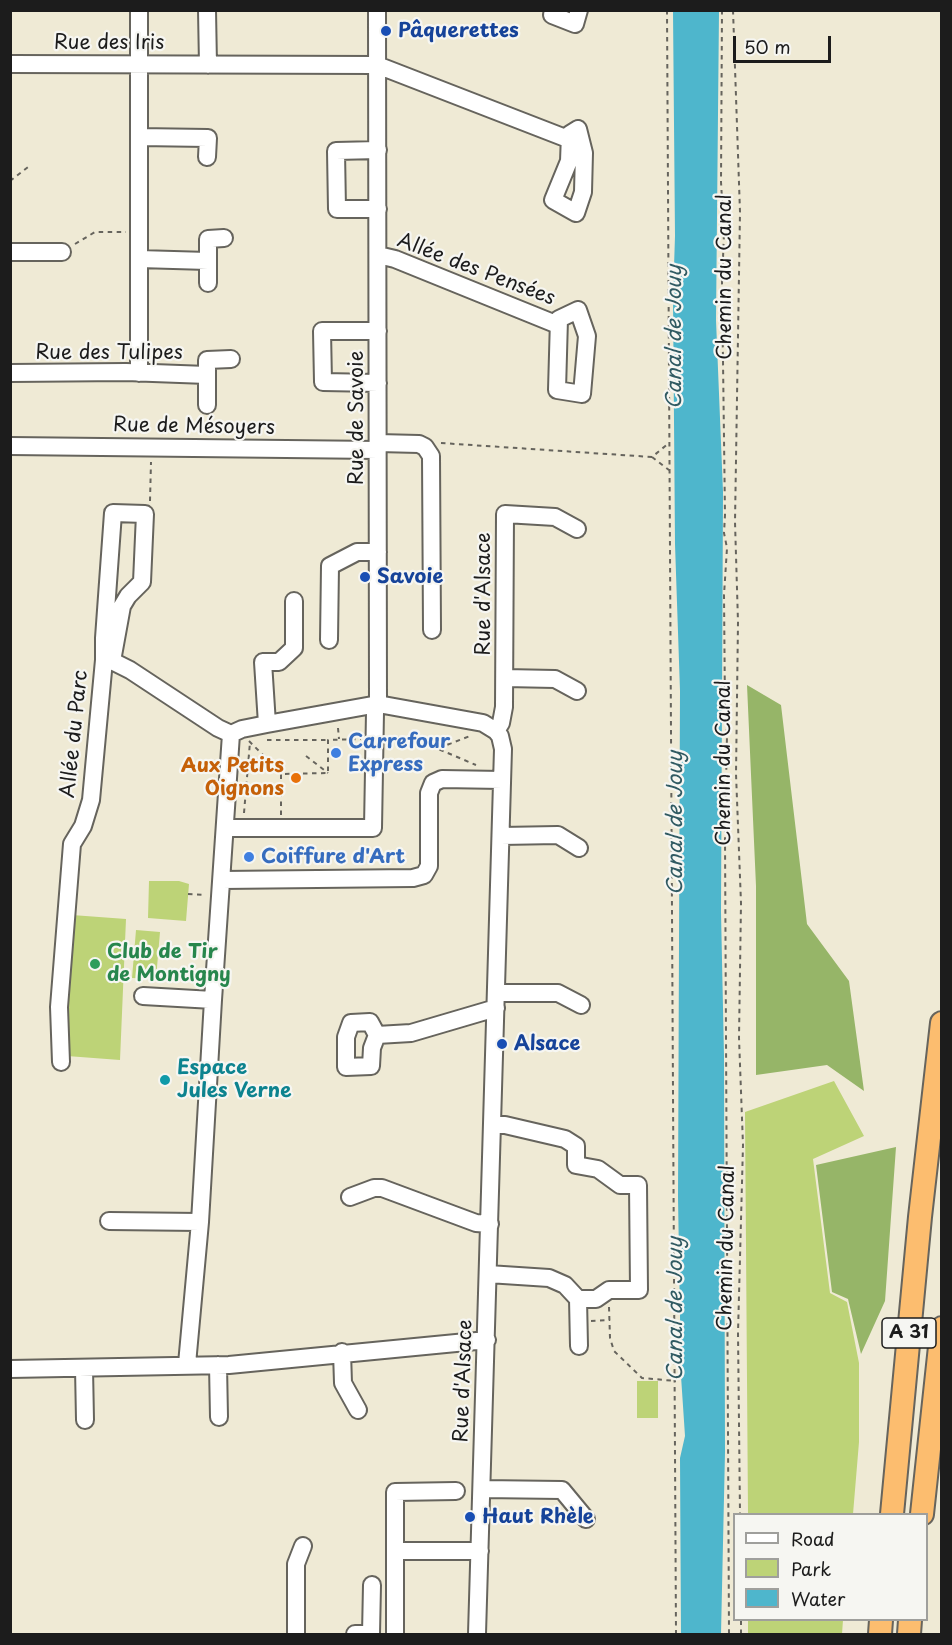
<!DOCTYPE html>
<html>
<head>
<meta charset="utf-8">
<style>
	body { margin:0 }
	#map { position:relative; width:952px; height:1645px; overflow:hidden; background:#efead5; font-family:"Playpen Sans",sans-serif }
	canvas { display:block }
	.frame { position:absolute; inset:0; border:12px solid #1c1c1c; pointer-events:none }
	.legend { position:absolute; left:733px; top:1513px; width:195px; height:108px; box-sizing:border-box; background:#f6f6f2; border:2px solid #9f9f9c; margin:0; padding:8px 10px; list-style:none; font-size:18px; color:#1c1c1c }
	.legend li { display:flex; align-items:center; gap:12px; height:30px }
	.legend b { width:30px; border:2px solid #9f9f9c }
	.scale { position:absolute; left:733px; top:36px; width:98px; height:27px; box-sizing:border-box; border:3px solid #1c1c1c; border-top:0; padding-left:8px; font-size:18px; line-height:21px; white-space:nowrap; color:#1c1c1c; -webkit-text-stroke:4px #f6f6f2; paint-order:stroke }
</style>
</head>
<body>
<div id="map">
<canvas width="952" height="1645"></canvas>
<div class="frame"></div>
<ul class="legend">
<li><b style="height:8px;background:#fff"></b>Road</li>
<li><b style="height:16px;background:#bdd377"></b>Park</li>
<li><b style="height:16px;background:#4eb6cc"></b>Water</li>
</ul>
<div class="scale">50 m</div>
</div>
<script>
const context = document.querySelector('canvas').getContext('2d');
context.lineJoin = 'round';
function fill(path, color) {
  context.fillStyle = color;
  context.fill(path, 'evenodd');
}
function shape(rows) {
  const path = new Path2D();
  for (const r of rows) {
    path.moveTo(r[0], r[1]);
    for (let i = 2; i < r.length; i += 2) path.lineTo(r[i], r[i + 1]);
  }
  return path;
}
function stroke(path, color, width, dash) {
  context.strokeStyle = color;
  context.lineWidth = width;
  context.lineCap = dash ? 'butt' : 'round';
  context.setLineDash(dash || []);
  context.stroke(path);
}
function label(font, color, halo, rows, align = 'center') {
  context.font = font + ' "Playpen Sans",sans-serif';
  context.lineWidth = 4.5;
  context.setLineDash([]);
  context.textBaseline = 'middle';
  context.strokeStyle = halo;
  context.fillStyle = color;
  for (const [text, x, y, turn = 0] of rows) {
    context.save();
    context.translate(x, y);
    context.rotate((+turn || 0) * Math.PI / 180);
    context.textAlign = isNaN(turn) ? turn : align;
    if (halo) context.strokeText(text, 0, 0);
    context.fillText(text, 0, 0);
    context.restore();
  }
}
const green = shape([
	[149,881,179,881,189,884,186,921,148,918],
	[72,915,126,919,120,1060,67,1056,63,1008],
	[136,930,160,932,156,979,132,978],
	[834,1081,864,1136,813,1159,830,1293,847,1302,859,1363,859,1442,853,1514,748,1514,745,1112],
	[637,1381,658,1381,658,1418,637,1418],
	[748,1620,843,1620,842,1634,748,1634]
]);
const forest = shape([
	[747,685,781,705,807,924,849,981,864,1091,827,1065,756,1075,756,886],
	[896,1147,885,1301,861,1354,848,1299,832,1292,816,1165]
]);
const water = shape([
	[673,11,719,11,716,320,723,492,721,912,724,1056,725,1452,721,1634,681,1634,680,1458,685,1436,681,1376,678,1197,680,691,675,544,673,298,675,236]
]);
const path = shape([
	[667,10,676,1634],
	[722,10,721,182,724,233,722,283,725,515,724,533,727,548,724,595,725,709,727,735,725,836,729,1634],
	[733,10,740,212,735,522,738,622,736,774,741,903,739,1038,743,1145,738,1333,740,1514],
	[10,181,28,167],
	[75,244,95,232,126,232],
	[441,443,652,457,669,443],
	[652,457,669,470],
	[150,501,151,462],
	[338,728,339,739],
	[388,737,410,737,476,765],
	[267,740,328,740],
	[249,741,281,773],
	[439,748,470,736],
	[306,756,328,773],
	[244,813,250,742],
	[281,815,281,774,328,773,328,740,361,739],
	[188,894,205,895],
	[609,1307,610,1338,614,1351,642,1378,676,1381],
	[591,1321,610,1320],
	[741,1634,741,1620]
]);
const minor = shape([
	[207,10,208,65],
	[377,10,378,704,483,723,496,731,500,736,503,749,477,1634],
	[553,10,552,15,575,24,579,10],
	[10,64,377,65,568,139],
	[578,129,584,153,583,192,576,213,553,200,569,161,570,134,578,129],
	[139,137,208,138,207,157],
	[378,150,336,151,337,209,378,209],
	[10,252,62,252],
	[378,255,395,259,558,325],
	[139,259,208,261],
	[208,283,208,239,224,238],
	[578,310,587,336,582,394,557,390,559,319,578,310],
	[378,331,322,331,323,382,378,383],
	[10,373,126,372,207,375],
	[139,373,139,10],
	[207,405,207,360,231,359],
	[378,443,419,444,425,447,431,456,432,630],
	[10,446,378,450],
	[329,640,330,566,357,552,378,552],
	[104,660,112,661,130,670,218,728,231,734],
	[505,678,555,679,577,691],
	[267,724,263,662,279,662,294,648,294,601],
	[496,731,501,723,504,707,505,514,555,517,577,529],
	[501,836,558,835,579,848],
	[222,880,413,878,424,875,429,866,429,793,433,783,442,779,502,780],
	[496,993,558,993,581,1005],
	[143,996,213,1000],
	[370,1022,377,1035,372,1048,371,1066,346,1067,346,1037,351,1023,370,1022],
	[377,1035,411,1033,496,1008],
	[61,1062,59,1007,72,844,83,826,91,800,104,660,104,638,113,513,145,514,142,582,128,596,122,606,112,661],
	[493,1125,505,1125,565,1139,576,1146,576,1165,598,1169,620,1185,638,1185,639,1290,609,1290,596,1299,578,1299],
	[350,1197,374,1188,382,1188,476,1223,490,1224],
	[109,1221,200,1222],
	[488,1274,549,1278,565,1285,578,1299,579,1346],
	[342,1352,343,1383,358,1410],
	[187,1364,200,1222,213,1000,231,734,242,729,267,724,378,704,375,712,373,828,225,828],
	[218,1365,219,1417],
	[84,1368,85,1420],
	[10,1369,229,1365,487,1340],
	[482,1489,562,1490,586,1519],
	[395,1551,480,1551],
	[296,1634,296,1564,303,1546],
	[355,1634,371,1634,372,1585],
	[395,1634,395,1492,456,1491]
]);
const highway = shape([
	[892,1514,920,1217,942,1023],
	[922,1514,942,1328],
	[880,1634,881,1620],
	[909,1634,910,1620]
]);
const markers = [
	[386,31,6,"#1a4fb4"],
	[365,577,6,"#1a4fb4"],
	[336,753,6,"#3f7fe0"],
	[296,778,6,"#e8710a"],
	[249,857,6,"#3f7fe0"],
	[95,964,6,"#2e9e5b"],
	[502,1044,6,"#1a4fb4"],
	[165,1080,6,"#0f9aa8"],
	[470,1517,6,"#1a4fb4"]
];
const shields = [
	[909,1333,54]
];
const shieldNames = [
	["A 31",909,1333]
];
const transitNames = [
	["Pâquerettes",398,31],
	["Savoie",377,577],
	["Alsace",514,1044],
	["Haut Rhèle",482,1517]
];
const streetNames = [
	["Rue des Iris",109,43],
	["Allée des Pensées",476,270,21],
	["Chemin du Canal",725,277,-90],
	["Rue des Tulipes",109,353],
	["Rue de Savoie",357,418,-90],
	["Rue de Mésoyers",194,427,1],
	["Rue d'Alsace",484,594,-90],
	["Allée du Parc",75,734,-84],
	["Chemin du Canal",724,763,-90],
	["Chemin du Canal",727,1248,-89],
	["Rue d'Alsace",464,1381,-88]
];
const shopNames = [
	["Carrefour",348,742],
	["Express",348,765],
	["Coiffure d'Art",261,857]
];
const foodNames = [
	["Aux Petits",284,766],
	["Oignons",284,789]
];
const leisureNames = [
	["Club de Tir",107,952],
	["de Montigny",107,975]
];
const cultureNames = [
	["Espace",177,1068],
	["Jules Verne",177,1091]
];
const waterNames = [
	["Canal de Jouy",675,337,-90],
	["Canal de Jouy",676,823,-90],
	["Canal de Jouy",676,1309,-90]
];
fill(green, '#bdd377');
fill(forest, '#96b568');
fill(water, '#4eb6cc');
stroke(minor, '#66645d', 20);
stroke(highway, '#66645d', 26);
stroke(path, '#66645d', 2, [4.5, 4.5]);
stroke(minor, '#fff', 16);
stroke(highway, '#fcbd6f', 22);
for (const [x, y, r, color] of markers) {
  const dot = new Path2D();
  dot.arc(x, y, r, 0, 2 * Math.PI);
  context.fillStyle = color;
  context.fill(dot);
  stroke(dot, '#f6f6f2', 2);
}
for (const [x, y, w] of shields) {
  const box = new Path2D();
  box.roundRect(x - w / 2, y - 15, w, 30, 4.5);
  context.fillStyle = '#f6f6f2';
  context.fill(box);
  stroke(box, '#1c1c1c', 1.5);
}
label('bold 18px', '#1c1c1c', null, shieldNames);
label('bold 20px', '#164399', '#f6f6f2', transitNames, 'left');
label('20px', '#1c1c1c', '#f6f6f2', streetNames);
label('bold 20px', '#366cbe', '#f6f6f2', shopNames, 'left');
label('bold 20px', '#c56008', '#f6f6f2', foodNames, 'right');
label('bold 20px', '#27864d', '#f6f6f2', leisureNames, 'left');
label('bold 20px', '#0d838f', '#f6f6f2', cultureNames, 'left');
label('italic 21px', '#305a62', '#f6f6f2', waterNames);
</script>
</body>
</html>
